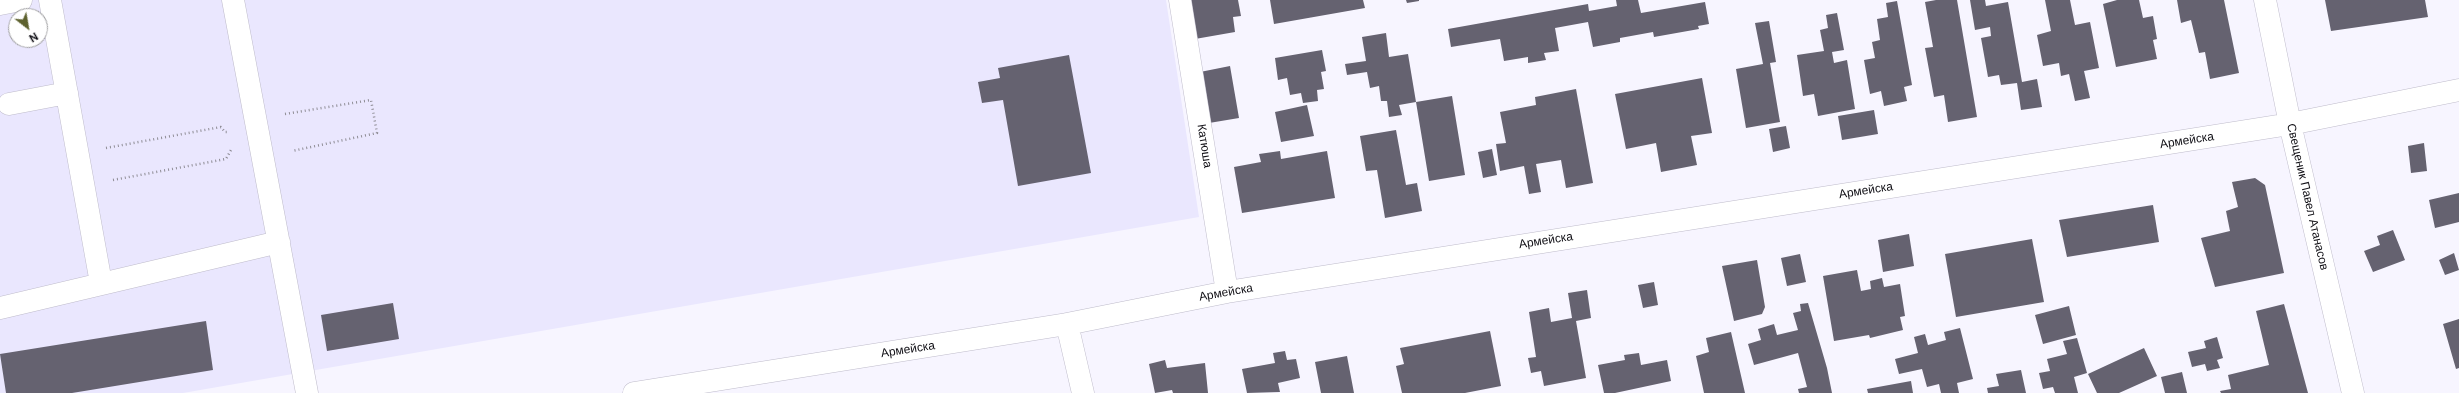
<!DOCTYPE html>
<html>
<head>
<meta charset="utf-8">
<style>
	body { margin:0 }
	#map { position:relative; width:2459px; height:393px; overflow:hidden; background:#f7f5ff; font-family:"DM Sans",sans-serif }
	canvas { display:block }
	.north { position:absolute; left:8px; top:8px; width:40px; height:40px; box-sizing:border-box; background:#fff; border:1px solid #9f9fa1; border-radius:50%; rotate:149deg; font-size:11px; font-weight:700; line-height:16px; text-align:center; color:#100f15 }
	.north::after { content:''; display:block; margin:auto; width:14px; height:18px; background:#5d612e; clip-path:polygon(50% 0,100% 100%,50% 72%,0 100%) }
</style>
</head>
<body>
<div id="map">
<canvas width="2459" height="393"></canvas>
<div class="north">N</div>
</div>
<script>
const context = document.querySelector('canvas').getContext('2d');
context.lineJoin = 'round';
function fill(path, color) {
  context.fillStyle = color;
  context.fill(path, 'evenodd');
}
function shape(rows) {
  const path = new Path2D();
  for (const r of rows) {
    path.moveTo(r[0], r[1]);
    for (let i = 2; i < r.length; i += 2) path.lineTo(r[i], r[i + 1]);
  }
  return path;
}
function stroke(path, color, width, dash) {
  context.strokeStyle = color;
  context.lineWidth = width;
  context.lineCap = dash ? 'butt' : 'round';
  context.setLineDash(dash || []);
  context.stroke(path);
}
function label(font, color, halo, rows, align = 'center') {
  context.font = font + ' "DM Sans",sans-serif';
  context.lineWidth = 3.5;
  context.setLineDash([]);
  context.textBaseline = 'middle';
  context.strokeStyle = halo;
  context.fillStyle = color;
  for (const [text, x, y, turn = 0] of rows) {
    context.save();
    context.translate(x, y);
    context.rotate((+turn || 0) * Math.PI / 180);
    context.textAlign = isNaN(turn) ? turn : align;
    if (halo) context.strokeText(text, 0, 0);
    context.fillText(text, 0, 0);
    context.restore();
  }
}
const built = shape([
	[0,0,1166,0,1199,217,183,393,0,393],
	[16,16,40,16,40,40,16,40]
]);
const building = shape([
	[1188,0,1238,0,1241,16,1233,17,1235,32,1195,39],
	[1270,0,1363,0,1365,8,1274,24],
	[1406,0,1419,0,1419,1,1407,3],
	[1616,0,1638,0,1641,13,1705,2,1709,24,1698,26,1699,29,1654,37,1653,32,1620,38,1620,42,1593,47,1588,22,1555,28,1559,51,1544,53,1546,60,1528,63,1528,57,1504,61,1500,39,1451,47,1448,29,1588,4,1589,11,1617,6],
	[1936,0,1957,0,1977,117,1948,122,1944,95,1934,97,1925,48,1933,47,1925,2],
	[1970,0,1985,0,1986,6,2008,2,2022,82,2037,79,2042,107,2021,110,2017,83,2001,85,1999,75,1988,77,1981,38,1991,36,1990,27,1975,30],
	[2045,0,2070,0,2075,25,2090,22,2099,68,2084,71,2090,98,2075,101,2069,74,2061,76,2059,63,2043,66,2037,35,2051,31],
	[2117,0,2139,0,2143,18,2153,16,2157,39,2153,40,2157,59,2116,67,2103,4],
	[2177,0,2224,0,2239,73,2210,79,2205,52,2199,53,2191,20,2181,23],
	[2325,0,2425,0,2428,17,2331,31],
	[1897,1,1912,85,1904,87,1907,101,1884,106,1881,91,1870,94,1864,60,1875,58,1872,42,1880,40,1877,19,1888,17,1886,3],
	[1837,13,1844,50,1832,52,1834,63,1847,60,1855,109,1818,116,1814,94,1803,96,1797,55,1824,51,1820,30,1828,28,1826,15],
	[1769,21,1776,62,1770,63,1780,122,1746,128,1736,69,1763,64,1755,23],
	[1386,33,1389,57,1408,54,1416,102,1399,105,1402,115,1389,117,1387,101,1381,101,1379,86,1370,88,1367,72,1347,75,1345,64,1366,61,1362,37],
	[1322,50,1326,71,1321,72,1324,89,1317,90,1318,101,1303,103,1301,93,1290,95,1287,78,1278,80,1275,58],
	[1069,55,1091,173,1018,186,1003,100,982,103,978,82,1000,78,998,68],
	[1230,66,1239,118,1209,123,1200,72],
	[1702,78,1712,133,1691,136,1697,165,1661,172,1656,143,1626,149,1615,94],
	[1576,89,1593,183,1566,188,1561,160,1536,164,1541,192,1529,194,1524,166,1500,171,1496,144,1506,143,1500,112,1536,105,1535,97],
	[1452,96,1465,175,1429,181,1416,102],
	[1307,105,1314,136,1281,142,1275,112],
	[1874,110,1878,134,1842,140,1838,116],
	[1786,126,1790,148,1773,152,1769,129],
	[1396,130,1406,185,1417,183,1422,211,1385,218,1377,170,1366,171,1360,136],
	[2424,143,2427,171,2411,173,2408,146],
	[1492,149,1497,175,1483,178,1478,152],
	[1280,151,1281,159,1327,151,1335,198,1242,213,1234,167,1261,162,1259,154],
	[2255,178,2265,185,2284,273,2215,287,2201,238,2230,231,2226,211,2238,207,2232,182],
	[2459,193,2459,222,2435,228,2429,200],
	[2153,205,2159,242,2067,257,2059,220],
	[2393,230,2405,260,2373,272,2364,251,2380,245,2377,236],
	[1909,234,1914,266,1883,272,1878,240],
	[2032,239,2044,302,1956,317,1945,254],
	[2454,253,2459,270,2445,275,2439,260],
	[1800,254,1806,282,1787,286,1781,258],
	[1757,260,1765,307,1762,314,1734,321,1722,266],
	[1857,270,1861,291,1871,289,1870,281,1882,278,1884,287,1900,284,1905,316,1900,317,1903,330,1870,338,1869,335,1834,341,1823,276],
	[1654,282,1658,305,1643,308,1638,285],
	[1587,290,1591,318,1576,321,1586,378,1544,386,1541,371,1531,373,1528,358,1536,357,1529,312,1549,308,1551,322,1572,318,1568,293],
	[393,303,399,339,327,351,321,315],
	[1808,303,1827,368,1832,393,1799,393,1798,389,1807,387,1798,353,1754,365,1748,344,1761,340,1758,329,1774,324,1777,335,1798,330,1793,313,1801,311,1800,304],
	[2284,304,2308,393,2221,393,2220,391,2231,389,2228,375,2269,365,2256,311],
	[2069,306,2076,335,2043,344,2035,315],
	[2459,319,2459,368,2456,369,2443,324],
	[206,321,213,370,72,393,6,393,0,354],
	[1960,328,1973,379,1957,383,1959,393,1941,393,1939,384,1927,387,1922,369,1899,374,1895,359,1918,353,1914,337,1925,334,1928,345,1946,340,1944,332],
	[1490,331,1501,386,1465,393,1402,393,1396,366,1404,364,1400,348],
	[1731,332,1745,393,1704,393,1696,356,1709,352,1706,338],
	[2217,337,2223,358,2217,360,2220,368,2207,371,2205,364,2192,367,2188,352,2206,348,2204,341],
	[2077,338,2087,373,2074,377,2078,393,2055,393,2053,387,2043,389,2039,373,2050,371,2047,359,2067,354,2063,341],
	[2144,348,2157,376,2119,393,2097,393,2088,374],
	[1285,351,1287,360,1296,359,1300,378,1278,383,1280,392,1247,393,1242,369,1275,363,1273,353],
	[1639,353,1641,365,1667,360,1671,381,1615,393,1604,393,1598,365,1625,360,1624,355],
	[1347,356,1354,393,1321,393,1315,362],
	[1165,360,1167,368,1205,363,1208,393,1173,393,1172,390,1155,393,1149,364],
	[2021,370,2026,393,1988,393,1987,388,1999,386,1996,374],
	[2182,372,2187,393,2165,393,2161,377],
	[1911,381,1913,393,1868,393,1867,389]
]);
const path = shape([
	[285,114,371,100,377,133,292,151],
	[106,148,221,127,225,132,228,132],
	[113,180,226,159,231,150]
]);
const minor = shape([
	[50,0,101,283],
	[233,0,307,393],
	[1180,0,1227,292],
	[2265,0,2290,124,2353,393],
	[0,4,21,0],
	[9,104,67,93],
	[0,308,279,242],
	[1067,324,1083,393],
	[634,393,1067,324,1227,292,2290,124,2459,90]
]);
const streetNames = [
	["Армейска",2187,141,-9],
	["Катюша",1204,146,81],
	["Армейска",1866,191,-9],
	["Свещеник Павел Атанасов",2307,197,77],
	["Армейска",1546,241,-9],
	["Армейска",1226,293,-10],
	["Армейска",908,350,-9]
];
fill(built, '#eae7fe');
fill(building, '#656270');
stroke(minor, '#bfbccb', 23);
stroke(path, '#8f8d95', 2.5, [1, 3]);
stroke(minor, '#fff', 22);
label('12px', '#100f15', '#fff', streetNames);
</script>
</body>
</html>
